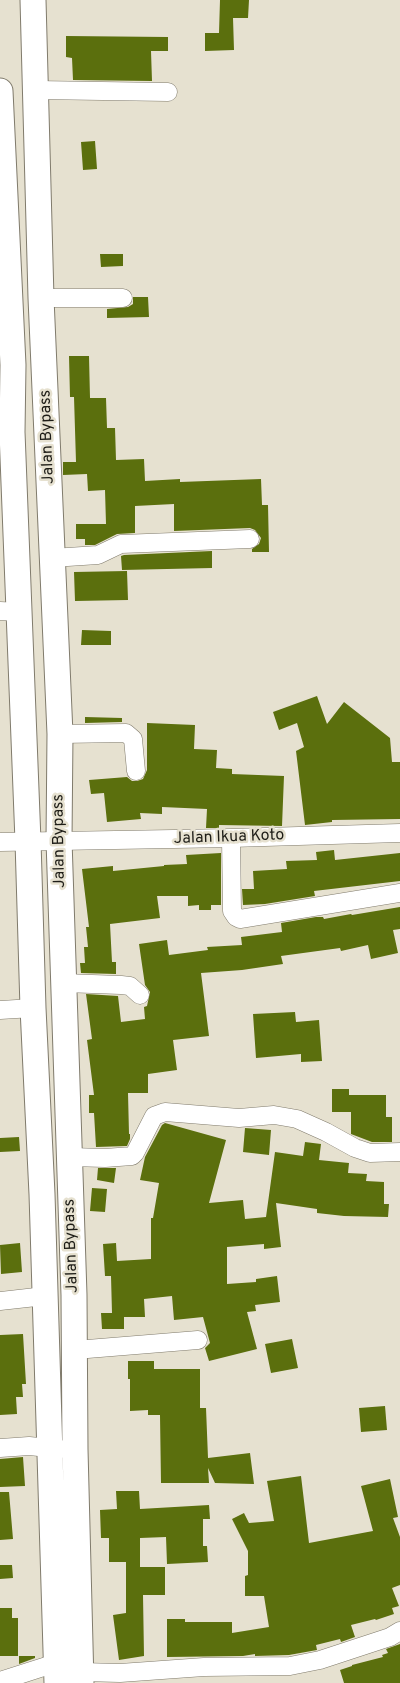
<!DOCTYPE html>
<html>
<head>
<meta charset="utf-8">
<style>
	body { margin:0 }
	canvas { display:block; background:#e6e1d0 }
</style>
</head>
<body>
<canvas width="400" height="1683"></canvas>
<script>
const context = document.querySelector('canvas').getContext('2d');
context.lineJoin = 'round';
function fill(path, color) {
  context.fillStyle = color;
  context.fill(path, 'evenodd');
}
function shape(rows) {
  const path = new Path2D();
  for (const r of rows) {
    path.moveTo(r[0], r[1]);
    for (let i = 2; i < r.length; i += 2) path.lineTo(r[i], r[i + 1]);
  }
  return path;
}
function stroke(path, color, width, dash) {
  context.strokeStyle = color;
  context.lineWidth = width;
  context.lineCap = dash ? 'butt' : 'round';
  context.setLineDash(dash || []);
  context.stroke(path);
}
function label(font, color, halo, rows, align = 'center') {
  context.font = font + ' Overpass,sans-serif';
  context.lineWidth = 5;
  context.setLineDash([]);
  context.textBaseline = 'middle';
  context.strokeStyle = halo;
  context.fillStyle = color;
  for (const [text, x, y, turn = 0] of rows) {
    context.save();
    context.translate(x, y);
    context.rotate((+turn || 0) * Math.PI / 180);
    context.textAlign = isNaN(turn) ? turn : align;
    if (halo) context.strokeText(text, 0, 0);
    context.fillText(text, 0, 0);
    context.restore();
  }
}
const building = shape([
	[220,0,249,0,248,18,233,18,234,50,205,51,205,33,219,33],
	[66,36,168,37,168,51,151,51,152,81,73,80,72,58,66,57],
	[95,141,97,169,83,170,81,142],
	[100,254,123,254,123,266,101,267],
	[133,297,148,297,149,317,107,318,107,309,128,307,133,304],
	[69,356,89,356,90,398,106,398,107,428,115,428,116,460,144,459,145,481,180,479,180,482,261,479,262,505,268,505,269,552,252,552,252,549,259,544,261,538,255,530,250,528,174,531,174,504,135,506,135,533,117,534,95,545,85,545,85,539,76,539,76,524,106,524,105,490,88,491,87,474,63,475,63,462,76,462,74,397,70,397],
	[212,551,212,568,122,570,121,556,124,555],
	[127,571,128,600,75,601,74,572],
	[82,630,111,631,111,645,81,645],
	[317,696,327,724,344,702,390,738,392,762,400,762,400,819,332,820,332,822,305,825,296,751,304,747,297,723,279,730,273,712],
	[85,717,122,718,122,722,85,723],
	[147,723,195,725,194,749,217,750,216,768,232,769,232,774,284,776,282,826,219,825,219,828,206,828,207,809,162,807,162,814,140,813,141,819,107,822,104,793,91,794,89,780,127,777,132,781,137,781,143,779,147,770],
	[334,850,335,860,400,853,400,881,314,891,315,896,265,904,243,905,242,889,254,889,253,871,287,869,286,861,317,860,316,852],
	[221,853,221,905,211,905,211,910,199,910,199,905,188,906,188,896,157,896,160,918,110,924,112,962,116,962,116,974,81,973,80,963,85,963,84,947,88,947,86,927,89,927,82,869,113,866,113,871,164,866,164,865,187,864,186,855],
	[400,907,400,929,393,930,398,953,371,959,368,945,341,951,340,948,281,956,283,964,242,970,201,973,209,1036,173,1040,177,1070,148,1074,148,1093,128,1093,129,1134,130,1134,130,1139,127,1146,96,1147,94,1113,89,1113,89,1095,94,1095,87,1040,92,1039,86,994,118,996,121,1022,145,1019,144,1007,147,1006,150,992,145,985,139,944,167,940,169,955,208,950,207,947,242,945,241,937,282,932,281,923,316,917,323,917,324,919,351,914,352,915],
	[295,1012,296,1022,319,1020,322,1061,301,1062,301,1054,256,1058,253,1014],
	[332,1089,349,1089,349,1095,386,1095,386,1117,392,1117,392,1142,372,1142,351,1134,351,1112,332,1112],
	[165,1123,226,1140,209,1203,243,1200,245,1219,266,1217,275,1152,303,1156,305,1142,321,1144,319,1160,349,1163,348,1173,367,1174,366,1181,384,1182,384,1204,389,1204,388,1217,344,1216,317,1213,317,1209,276,1203,281,1247,264,1249,264,1244,227,1247,227,1284,256,1282,256,1279,277,1276,280,1302,255,1305,256,1311,247,1312,257,1349,209,1361,205,1348,210,1343,203,1317,174,1320,172,1296,144,1299,145,1317,124,1317,124,1329,102,1329,101,1313,112,1313,111,1276,105,1276,103,1244,116,1243,117,1261,151,1259,151,1218,153,1218,159,1183,140,1180,145,1157,162,1125],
	[245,1128,271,1130,269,1155,243,1152],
	[19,1137,20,1151,0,1152,0,1138],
	[98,1168,116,1168,114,1183,97,1180],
	[92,1188,107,1189,105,1212,90,1211],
	[20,1243,22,1272,1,1274,0,1245],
	[23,1334,26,1384,22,1384,23,1397,16,1397,17,1414,0,1415,0,1335],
	[292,1339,298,1368,271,1373,265,1344],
	[128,1361,154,1361,154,1369,200,1369,200,1408,206,1408,208,1458,250,1453,254,1484,215,1483,208,1468,209,1483,161,1483,160,1415,148,1415,148,1410,130,1411,130,1379,128,1379],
	[385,1406,387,1430,361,1432,359,1408],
	[23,1457,25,1486,0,1487,0,1459],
	[301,1476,309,1543,373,1531,361,1486,390,1479,398,1517,393,1518,400,1537,400,1585,392,1588,399,1606,392,1608,394,1614,376,1620,375,1619,351,1625,355,1637,341,1642,340,1639,316,1645,317,1650,289,1655,255,1656,255,1654,243,1656,167,1657,167,1619,185,1619,185,1622,232,1622,232,1633,269,1627,264,1596,245,1596,245,1576,248,1575,248,1551,232,1519,244,1513,249,1523,274,1521,267,1481],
	[116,1491,139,1491,140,1509,209,1505,210,1519,203,1519,203,1546,207,1546,208,1562,167,1564,166,1537,140,1538,140,1567,165,1567,165,1595,143,1595,144,1656,119,1660,113,1615,126,1613,126,1562,109,1562,109,1538,101,1538,100,1510,117,1509],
	[0,1492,9,1492,13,1539,0,1540],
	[0,1565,12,1565,13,1578,0,1579],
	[0,1608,12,1608,12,1618,18,1618,18,1656,0,1656],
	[400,1644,400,1683,344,1683,340,1670,352,1666,352,1665,383,1657,382,1655,388,1653,386,1649],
	[19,1656,35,1656,35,1658,19,1664]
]);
const minor = shape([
	[36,90,168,92],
	[41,298,123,298],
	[52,558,98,555,121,544,250,539],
	[0,611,19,612],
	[60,734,126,733,133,739,136,771],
	[231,838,232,911,236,917,240,919,400,893],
	[0,842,231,838,400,833],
	[63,983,121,985,130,986,140,995],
	[0,1010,33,1008],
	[70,1157,105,1158,132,1156,135,1153,154,1116,165,1112,239,1118,274,1115,297,1119,326,1132,355,1148,370,1153,400,1152],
	[0,1301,45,1296],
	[75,1350,198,1340],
	[0,1448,29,1446,60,1449],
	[81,1672,120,1673,204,1667,290,1666,320,1660,390,1637,400,1631],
	[0,1681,56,1663]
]);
const highway = shape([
	[33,0,41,298,60,734,59,840,74,1295,75,1449,81,1683],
	[0,91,13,365,12,432,28,841,33,1008,42,1194,57,1683]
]);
const streetNames = [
	["Jalan Bypass",48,437,-92],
	["Jalan Ikua Koto",229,838,-2],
	["Jalan Bypass",60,841,-91],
	["Jalan Bypass",72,1246,-92]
];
fill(building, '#5b6f0d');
stroke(minor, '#807b6c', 19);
stroke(highway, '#807b6c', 27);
stroke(minor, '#fff', 18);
stroke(highway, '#fff', 25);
label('16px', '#1e1d17', '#e6e1d0', streetNames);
</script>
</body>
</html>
